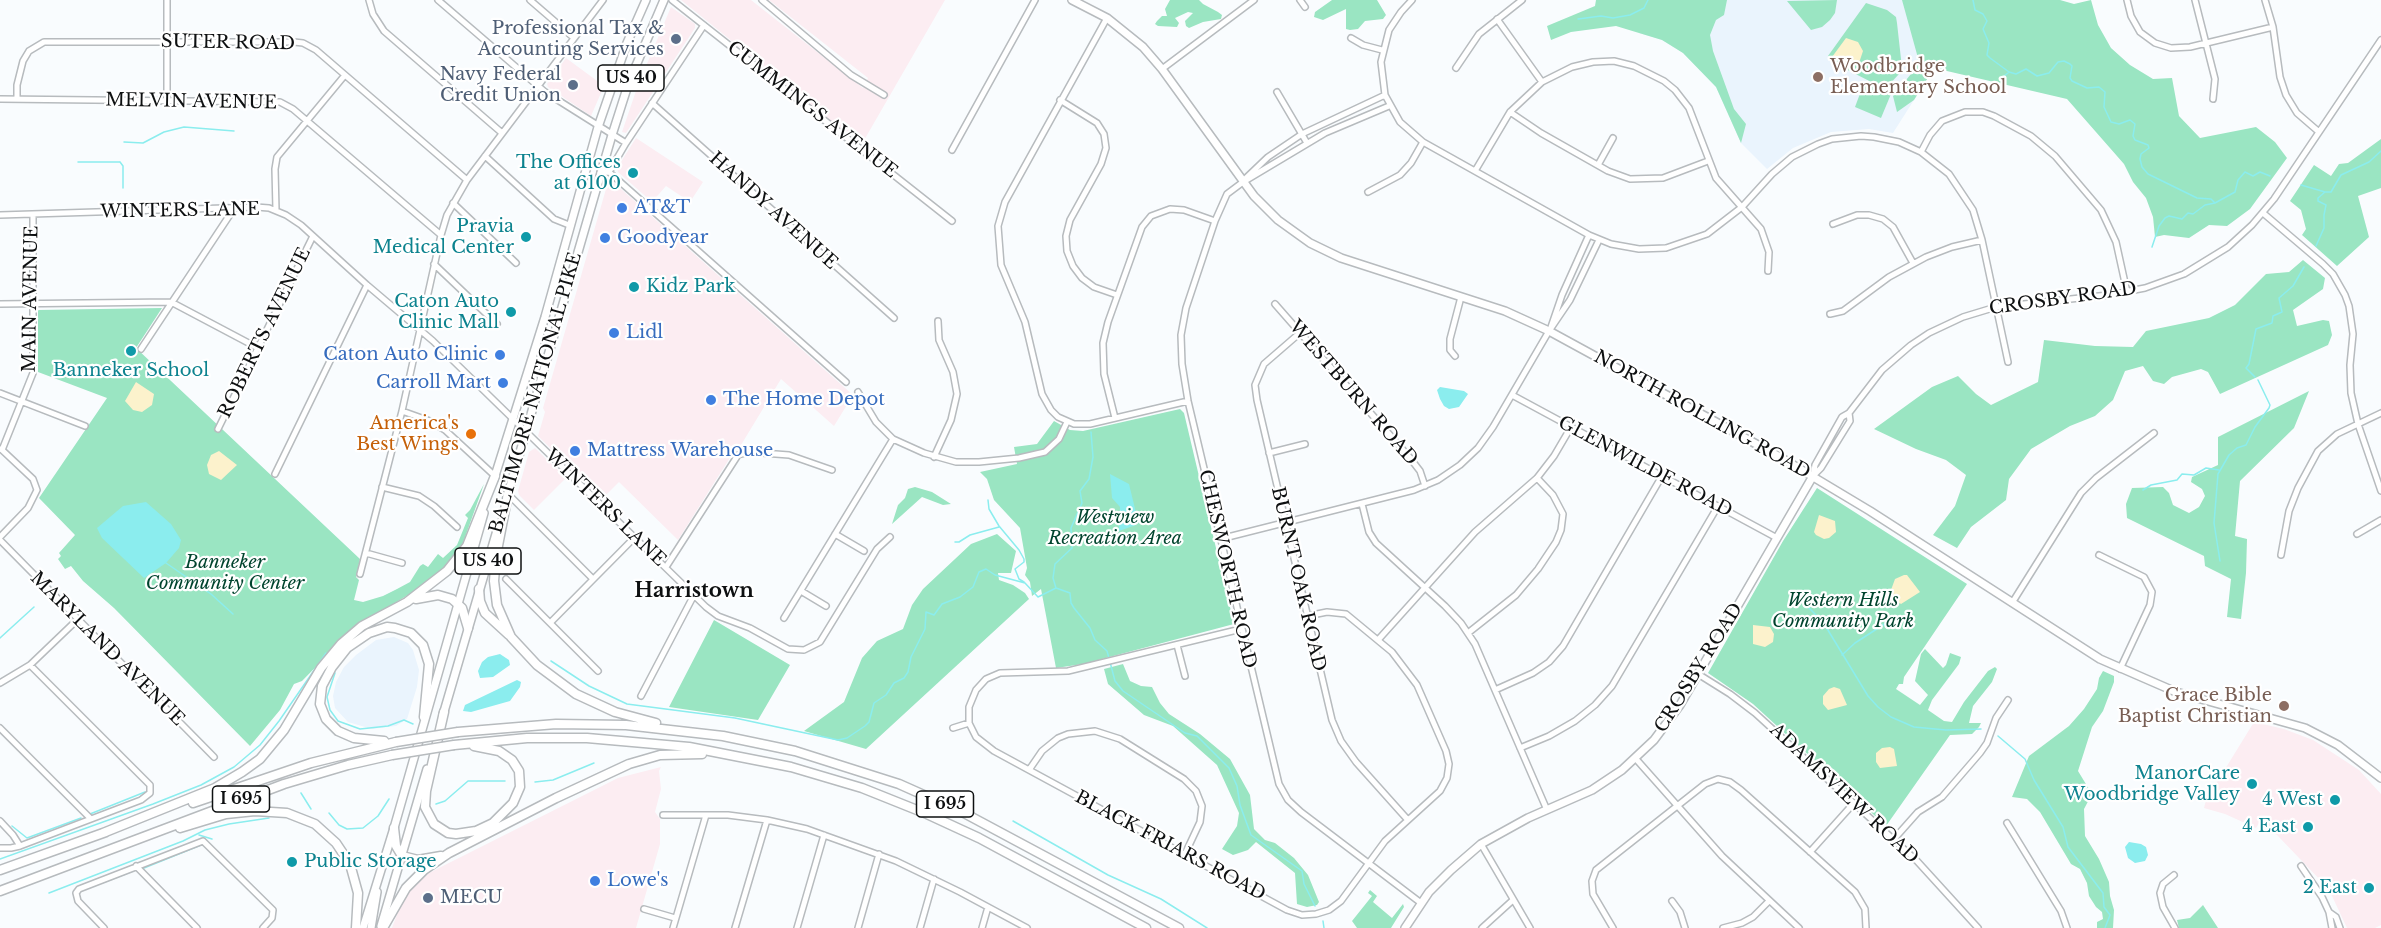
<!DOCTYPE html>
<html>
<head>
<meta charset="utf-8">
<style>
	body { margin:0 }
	canvas { display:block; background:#f9fcfe }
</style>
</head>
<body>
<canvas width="2381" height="928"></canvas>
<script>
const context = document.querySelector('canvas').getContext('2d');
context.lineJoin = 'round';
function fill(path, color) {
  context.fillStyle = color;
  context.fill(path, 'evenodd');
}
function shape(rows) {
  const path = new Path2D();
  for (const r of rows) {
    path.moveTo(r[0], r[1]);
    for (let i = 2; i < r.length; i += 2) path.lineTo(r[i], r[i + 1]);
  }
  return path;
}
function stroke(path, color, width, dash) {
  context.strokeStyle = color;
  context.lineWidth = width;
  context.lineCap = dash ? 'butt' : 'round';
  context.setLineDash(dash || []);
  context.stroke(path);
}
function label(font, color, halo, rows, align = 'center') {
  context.font = font + ' "Libre Baskerville",serif';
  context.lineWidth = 4.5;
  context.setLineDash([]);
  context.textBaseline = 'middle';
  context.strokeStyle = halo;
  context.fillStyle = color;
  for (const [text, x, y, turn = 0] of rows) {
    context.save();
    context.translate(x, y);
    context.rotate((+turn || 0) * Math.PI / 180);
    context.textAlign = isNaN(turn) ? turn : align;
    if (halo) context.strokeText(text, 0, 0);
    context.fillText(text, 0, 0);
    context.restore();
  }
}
const commercial = shape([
	[681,0,751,0,863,88,868,78,769,0,945,0,863,142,841,129],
	[671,7,695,24,695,28,626,133,622,132,638,85],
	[566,58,604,86,591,116,548,87,547,84],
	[636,138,703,182,690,202,666,186,652,202,618,172,617,168],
	[612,181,853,395,834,426,781,379,741,445,738,445,678,540,619,482,602,499,538,436,545,412,543,408,608,182],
	[535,448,566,478,534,510,519,495,518,491,529,452],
	[2254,722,2284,729,2313,740,2359,770,2381,794,2381,925,2375,928,2347,928,2332,896,2324,884,2277,835,2259,823,2256,828,2225,814,2204,808,2206,800],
	[661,767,659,771,661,789,655,812,660,819,660,844,636,928,392,928,401,904,409,891,429,873,618,778]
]);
const built = shape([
	[1682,0,1940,0,1961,26,1893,133,1869,129,1831,132,1793,148,1767,169,1741,143,1716,87,1683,53,1662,40,1639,33],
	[394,637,408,643,413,650,419,670,417,687,407,719,396,726,372,729,348,722,335,708,333,696,336,682,344,667,356,655,376,640]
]);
const green = shape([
	[1170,0,1199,0,1203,4,1218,12,1222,15,1221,19,1203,22,1189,28,1186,26,1185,21,1193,13,1188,12,1175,18,1179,23,1177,27,1158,26,1155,24,1157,21,1162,16,1167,16,1165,9],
	[1332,0,1377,0,1386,15,1383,19,1365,21,1358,29,1350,30,1346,29,1346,9,1323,20,1314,17,1315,12],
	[1596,0,1727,0,1724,15,1716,20,1710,35,1713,51,1734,109,1746,124,1741,143,1716,87,1683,53,1662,40,1616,26,1571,32,1551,40,1547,26,1595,6],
	[1837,0,1835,13,1830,20,1822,27,1811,30,1787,1],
	[1902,0,2060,0,2074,4,2091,0,2098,25,2111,48,2130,65,2153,79,2172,78,2179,116,2200,138,2256,127,2275,142,2287,158,2250,209,2227,226,2209,225,2189,238,2164,235,2155,237,2153,217,2146,198,2133,182,2124,164,2067,99,1934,68,1914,100,1897,112,1893,96,1911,74,1918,58],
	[1866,3,1887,10,1896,17,1897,23,1902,68,1900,73,1885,89,1830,61,1828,56],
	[1864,83,1891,94,1881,118,1855,107],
	[2381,139,2381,188,2358,196,2369,237,2337,266,2302,235,2306,229,2301,210,2290,201,2314,165,2331,176,2339,164,2348,163],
	[2303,260,2325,278,2323,289,2293,310,2297,326,2323,320,2329,321,2332,335,2328,345,2220,394,2208,372,2201,369,2172,377,2164,384,2153,381,2143,366,2125,371,2113,400,2095,416,2070,426,2031,449,2009,479,2006,500,1971,527,1957,548,1933,535,1955,506,1966,475,1946,460,1916,449,1874,429,1932,387,1958,376,1976,394,1991,405,2038,382,2044,340,2095,346,2133,347,2146,331,2209,318,2235,305,2266,274,2289,272],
	[162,308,136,348,360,559,356,577,359,580,354,600,363,602,383,596,397,589,410,582,420,566,423,564,428,567,438,554,443,558,457,545,468,518,465,515,470,510,484,484,463,543,451,563,426,584,354,628,302,681,294,684,280,710,250,746,114,608,83,581,71,566,65,569,58,559,61,556,59,553,75,535,39,498,107,398,38,372,38,310],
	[2309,391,2294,428,2240,481,2235,536,2247,539,2246,573,2241,619,2227,617,2231,579,2205,566,2204,556,2127,518,2126,504,2132,488,2163,487,2169,493,2173,505,2189,513,2199,507,2205,496,2202,489,2191,482,2192,477,2218,465,2218,437],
	[1180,409,1184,413,1234,624,1083,664,1056,668,1041,589,1032,596,1030,582,1025,575,1027,568,1020,528,994,500,987,479,980,472,1017,464,1014,447,1037,444,1054,421,1070,430,1083,431],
	[915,487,932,492,951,504,943,505,922,497,892,524,898,505,905,498,908,489],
	[1817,488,1967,584,1904,677,1903,684,1899,684,1896,689,1920,705,1928,695,1915,681,1921,654,1925,649,1943,668,1946,665,1950,653,1961,657,1959,664,1932,700,1928,710,1944,721,1952,722,1964,702,1988,671,1995,667,1997,669,1992,682,1973,706,1969,723,1981,723,1979,727,1972,734,1950,735,1886,826,1753,704,1708,673,1783,541],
	[997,534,1016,551,1011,573,998,573,999,580,1013,585,1025,593,1029,599,866,749,804,731,844,702,862,658,877,641,903,629,912,605,923,589,971,544],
	[714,620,790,665,758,720,669,707],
	[1123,664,1130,681,1141,686,1152,687,1160,703,1169,714,1200,734,1230,759,1250,795,1254,829,1265,840,1275,843,1294,858,1308,875,1319,902,1317,905,1307,907,1297,904,1295,873,1256,842,1248,850,1233,855,1222,849,1237,826,1239,813,1217,765,1173,726,1144,715,1108,684,1104,669],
	[2103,671,2114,676,2114,682,2103,711,2092,727,2078,771,2092,794,2084,809,2085,836,2099,859,2109,882,2110,896,2114,910,2113,928,2097,928,2097,922,2103,919,2102,912,2096,907,2089,896,2087,883,2080,869,2071,864,2040,812,2027,799,2012,797,2029,756,2069,726,2084,709,2097,689,2099,678],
	[1370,890,1377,896,1373,902,1392,918,1403,904,1404,907,1391,928,1357,928,1352,921,1372,896,1368,893],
	[2203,905,2218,928,2179,928,2177,920,2190,918]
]);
const sand = shape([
	[1846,38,1858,42,1863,51,1859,63,1852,67,1832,57],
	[136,382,154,394,152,405,142,412,133,410,125,401],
	[219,451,237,465,221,480,209,474,207,465,211,455],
	[1819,515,1835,521,1836,532,1829,538,1824,539,1816,535,1814,532],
	[1904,575,1907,575,1920,592,1901,604,1895,600,1891,590,1895,579],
	[1753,625,1770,627,1774,634,1773,642,1765,647,1753,644],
	[1834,687,1840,689,1847,705,1828,710,1823,704,1823,696,1829,689],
	[1890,747,1894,749,1897,766,1880,768,1876,762,1876,753,1882,748]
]);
const water = shape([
	[1440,387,1464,391,1468,394,1459,407,1449,409,1444,406,1440,399,1437,390],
	[1110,474,1129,484,1137,517,1136,525,1119,531,1120,507,1112,498],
	[146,502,171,524,181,540,179,548,166,563,144,578,102,538,97,528,123,506],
	[500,654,509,660,510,665,493,677,480,678,478,671,482,662,488,657],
	[517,680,521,682,520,687,510,701,471,712,463,711,465,705],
	[2129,842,2141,844,2146,847,2148,855,2145,861,2135,863,2128,858,2125,847]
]);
const stream = shape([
	[1973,0,1975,10,1983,14,1987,21,1983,29,1989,43,1987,55,1990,58,2009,72,2016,74,2026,69,2037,76,2049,73,2058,62,2064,61,2070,64,2072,66,2070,78,2072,81,2087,88,2099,87,2105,92,2104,107,2111,122,2119,124,2130,120,2135,124,2133,136,2135,140,2148,145,2149,148,2141,154,2140,159,2142,167,2148,174,2197,198,2211,199,2215,203,2235,192,2238,180,2245,172,2253,176,2260,172,2270,176],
	[1578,19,1601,16,1613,18,1630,15,1644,8,1648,0],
	[2002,84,2004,76,2008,73],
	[124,142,143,143,164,132,184,127,234,131],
	[78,162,120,162],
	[120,162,123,166,123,188],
	[2301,185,2325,192,2331,192,2341,175,2369,162,2381,151],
	[2316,246,2324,228,2324,215,2326,205,2318,201,2318,198,2325,192],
	[2152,247,2159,226,2165,218,2169,216,2182,219,2188,213,2193,214,2205,205,2215,203],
	[2255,377,2246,368,2249,364,2256,329,2272,323,2273,316,2282,312,2279,298,2293,286,2304,267],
	[2143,490,2151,485,2177,480,2182,474,2194,475,2206,468,2219,470],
	[988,500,989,509,999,526,1019,550,1024,559,1024,562,1015,569,1019,579,1024,582],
	[955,542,959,542,970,535,999,527],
	[2220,561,2214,523,2218,474,2229,455,2237,448,2246,445,2255,427,2269,408,2270,405,2258,380],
	[166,563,211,594,233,614],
	[1056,588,1053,578,1055,564,1072,548,1071,528,1082,503,1080,491,1089,479,1093,457,1091,432],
	[1805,604,1823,622,1868,696,1878,707,1891,717,1914,727,1946,730,1981,729],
	[0,638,34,607],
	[1842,655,1855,643,1897,616],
	[551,661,589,686,627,704,735,718,838,740,847,738,865,726,869,722,874,703,886,695,894,683,904,678,908,672,911,657,925,629,926,612,934,615,942,604,960,597,973,587,979,572,986,569,995,575,1025,583,1038,597,1056,588,1070,593,1071,603,1074,608,1090,628,1095,640,1107,651,1109,658],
	[1110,662,1115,681,1123,691,1185,733,1197,736,1229,768,1237,786,1240,805,1251,835,1302,871,1304,884,1315,906],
	[335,673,327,697,330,710,338,721,360,729,388,726,404,720,413,724],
	[1998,736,2025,759,2034,780,2063,827,2068,847,2103,893,2104,907,2110,915,2105,928],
	[535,782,553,780,594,763],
	[301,793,311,809],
	[436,804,445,801,468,781,505,781],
	[329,813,339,825,347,829,363,828,378,816,389,799],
	[90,814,145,792],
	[1013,821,1108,875,1161,899,1207,928],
	[12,826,27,838,81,818],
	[199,835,212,839],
	[0,859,153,804,201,785,234,767,260,745,279,721,326,653],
	[144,868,201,845],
	[102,883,133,871],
	[49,893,183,841,205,830,229,824,269,818],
	[1323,921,1324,928]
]);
const minor = shape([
	[167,0,167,100],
	[369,0,373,14,384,31,502,133],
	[438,0,545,92,626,143],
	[530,0,574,38],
	[672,0,952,221],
	[762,0,851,75,884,95],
	[1300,0,1305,7],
	[1412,0,1401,12,1389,30,1381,62,1385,95,1400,122,1423,142,1589,235,1611,244,1639,249,1666,248,1707,234,1742,207,1772,174,1792,157,1818,144,1832,139,1861,136,1874,137,1899,142,1921,152,1949,174,1973,210,1982,240,2008,362],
	[2127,0,2131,16,2140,32,2155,43,2171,48,2190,47,2273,27],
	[2195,0,2215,79,2213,99],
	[2265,0,2273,27,2280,77,2286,95,2297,113,2319,132],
	[1107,18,1005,202,998,226,1001,265,1025,322,1042,394,1051,410,1058,417,1074,424,1090,424,1188,401],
	[1497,19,1542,82],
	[1351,38,1363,45,1382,50],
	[1456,68,1479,34,1522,0],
	[1162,69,1254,0],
	[1277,92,1307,143],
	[0,99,280,102,293,109,441,235],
	[17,99,17,85,23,61,29,51,44,42,294,42,303,43,316,50,467,180],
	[1060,100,1097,123,1104,134,1106,148,1101,164,1070,220,1066,236,1067,251,1073,266,1082,278,1094,287,1117,295],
	[652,103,894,318],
	[1389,106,1325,133,1243,182,1227,194,1215,221,1186,308,1181,335,1182,364,1188,401,1279,784,1288,800,1301,812,1421,903],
	[1510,112,1541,133,1608,171,1630,179,1663,178,1708,161],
	[952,150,1035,0],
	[1921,152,1930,135,1942,121,1965,112,1983,112,1994,116,2031,136,2055,156,2101,210,2116,242,2127,292],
	[485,156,554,219,569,225],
	[1598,165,1613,138],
	[1475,171,1510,112,1542,82,1572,67,1593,62,1614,61,1634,66,1664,81,1675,90,1689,108,1716,178,1761,229,1769,252,1768,271],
	[609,172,626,143,704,25],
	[600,173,609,172,846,382],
	[1246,178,1268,157,1302,134,1385,95],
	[1368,192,1400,175,1411,163,1423,142],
	[453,203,516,263],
	[276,210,275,169,277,157,345,75],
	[2263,213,2323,264,2333,274,2345,295,2349,306,2353,334,2350,365,2351,393,2358,424,2381,491],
	[0,215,256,207,269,208,286,215,301,225,367,285,433,341,706,607,718,616,750,628,788,649,804,650,820,642,877,549,890,537],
	[1833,224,1857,215,1869,215,1883,219,1893,227,1913,263],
	[434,264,497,324],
	[0,304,171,302,258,348],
	[1275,304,1410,458,1420,471,1425,486],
	[1830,314,1843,311,1889,277,1926,257,1952,247,1982,240],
	[1551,327,1562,295,1589,235],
	[1301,332,1264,364,1255,385,1257,400,1332,720,1341,741,1356,762,1407,819],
	[141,349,235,207],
	[1455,356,1450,350,1450,339,1461,297],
	[858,392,876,422,893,439,924,453,956,462,979,462,1019,458,1045,452,1059,439,1067,422],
	[0,393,85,426],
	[1512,395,1777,538],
	[402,411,430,421,445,430,495,476],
	[1115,418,1104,374,1103,343,1108,322,1142,227,1151,216,1170,209,1184,210,1215,221],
	[218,429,313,236],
	[2,450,33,373,33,215],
	[1269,453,1305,444],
	[934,457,951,420,957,394,953,372,939,340,938,321],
	[275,474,367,285],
	[1814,475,1821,468,1850,421,1849,413],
	[1813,476,1815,465,1842,417,1849,413,1882,370,1911,345,1929,333,1963,317,1996,307,2108,295,2145,288,2184,274,2228,247,2252,225,2274,199,2381,40],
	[382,487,419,496,434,506,457,527],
	[508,494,593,579],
	[1362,504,1369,532,1376,543,1445,606,1461,623,1475,644,1547,810],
	[835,534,864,551],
	[2357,534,2381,520],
	[0,537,28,508,37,490,33,479,1,449],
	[1220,539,1414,490,1438,480,1460,465,1478,448,1493,427,1549,331,1570,300,1599,240],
	[0,540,214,757],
	[366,553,402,563],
	[2099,555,2144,577,2152,592,2150,605,2120,669],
	[2281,555,2289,511,2298,488,2318,451,2337,434,2381,413],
	[666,567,738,455,749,452,789,455,832,470],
	[360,574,402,411,441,235,447,215,467,180,603,0],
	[506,579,598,671],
	[801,591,826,606],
	[2012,603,2081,493,2096,478,2154,433],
	[784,618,893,439],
	[550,623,635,537],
	[1241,629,1068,671,1000,673,986,679,976,690,969,707,969,723,976,737,994,751,1287,910,1302,915,1316,914,1329,910,1341,901,1385,841,1440,791,1447,778,1449,764,1446,751,1417,685,1392,652,1346,614,1327,612,1307,616],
	[1468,633,1516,595,1538,569,1556,542,1561,530,1563,514,1553,495,1537,478],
	[1378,640,1475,532,1537,478,1554,456,1571,427],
	[1177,645,1185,676],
	[1698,674,1730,694,1755,713,1917,861,1978,928],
	[0,683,30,665,78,619],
	[1495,690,1533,673,1549,662,1563,646,1662,476],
	[641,696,694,595],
	[0,728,90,818],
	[953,728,969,723],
	[1520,748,1549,736,1575,721,1595,705,1612,686,1718,506],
	[1636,759,1722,856,1799,928],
	[1029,770,1042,751,1058,738,1068,734,1095,731,1120,739,1184,779,1196,791,1202,806,1200,822,1185,854],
	[663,815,728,815,767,820,807,829,896,861,960,892,1027,928],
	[0,821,13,835,20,846],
	[2007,823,2061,911,2067,928],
	[1894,839,1918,812,1942,797,1980,753,1987,743,1996,718,2008,700],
	[1481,844,1530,928],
	[0,848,11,848,20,846,141,800,150,793,150,785,30,665],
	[1810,852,1854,803],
	[136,866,197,928],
	[2301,866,2322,897,2329,912,2332,928],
	[2174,875,2163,884,2160,893,2163,907,2175,928],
	[1672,901,1680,912,1685,928],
	[644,909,675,918],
	[2329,912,2336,917,2340,928],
	[104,928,78,901,76,893,79,889,203,841,273,910,272,918,263,928],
	[673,928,706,815],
	[735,928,767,820],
	[797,928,824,835],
	[858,928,879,854],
	[920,928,934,879],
	[982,928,988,907],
	[1482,928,1513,900],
	[1613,928,1593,894,1592,881,1596,870,1705,784,1718,779,1730,782,1741,790,1855,892,1865,909,1866,928],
	[1723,928,1742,923,1753,917,1769,901]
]);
const major = shape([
	[1072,0,1107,18,1143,47,1162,69,1254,196,1278,220,1310,243,1341,258,1505,311,1549,331,1780,457,1870,511,2100,659,2176,692,2305,728,2338,745,2381,778],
	[494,479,545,317,598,127,627,43,646,0],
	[507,497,612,135,629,82,664,0],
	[443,715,498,527],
	[381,926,427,769],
	[363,928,394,828,484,513],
	[371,928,377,892],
	[1405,928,1429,892,1451,870,1481,844,1528,818,1592,790,1622,770,1654,740,1680,705,1813,476]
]);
const highway = shape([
	[508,494,496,556,494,581,497,605,511,637,537,665,576,694,615,712,656,723],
	[479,589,480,601,485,613,509,635],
	[416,599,438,595,452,599,462,608,468,628],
	[444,712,426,791,425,807,434,824,448,833,456,834,476,831,493,823,513,803,520,787,519,771,512,760,499,751,474,746],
	[458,732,556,724,626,725,723,736,795,751,899,784,964,813,1179,928],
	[384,741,354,738,338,731,326,719,320,704,322,686,332,667,347,648,369,633,387,627,395,628,411,633,423,645,429,664,424,717],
	[454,745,527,738,587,738,689,747,791,767,862,788,927,814,979,838,1146,928],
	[193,803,311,763,396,742],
	[180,828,226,814,255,811,287,813,315,824,336,843,350,864,358,893,356,928],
	[394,828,396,846,402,856,418,860,441,856],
	[103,833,215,788,242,772,260,759,284,730,321,668,341,644,362,626,407,602,447,571,467,546,495,476],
	[0,870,106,832],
	[0,891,284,784,348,765,392,755],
	[383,928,406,888,424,870,449,853,556,798,629,764,660,755,702,754]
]);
const highwayBridge = shape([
	[396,742,458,732],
	[392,755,454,745]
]);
const markers = [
	[676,39,6,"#5c6f8a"],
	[1818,77,6,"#8d6e63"],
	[573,85,6,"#5c6f8a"],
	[633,173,6,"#0f9aa8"],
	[622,208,6,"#3f7fe0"],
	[526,237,6,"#0f9aa8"],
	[605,238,6,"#3f7fe0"],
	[634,287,6,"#0f9aa8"],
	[511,312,6,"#0f9aa8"],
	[614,333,6,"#3f7fe0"],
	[131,351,6,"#0f9aa8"],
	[500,355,6,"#3f7fe0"],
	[503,383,6,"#3f7fe0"],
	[711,400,6,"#3f7fe0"],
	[471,434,6,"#e8710a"],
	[575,451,6,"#3f7fe0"],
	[2284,706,6,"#8d6e63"],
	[2252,784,6,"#0f9aa8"],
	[2335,800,6,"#0f9aa8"],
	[2308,827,6,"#0f9aa8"],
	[292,862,6,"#0f9aa8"],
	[595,881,6,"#3f7fe0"],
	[2369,888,6,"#0f9aa8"],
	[428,898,6,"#5c6f8a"]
];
const shields = [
	[631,78,66],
	[488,561,66],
	[241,799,57],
	[945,804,57]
];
const shieldNames = [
	["US 40",631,78],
	["US 40",488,561],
	["I 695",241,799],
	["I 695",945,804]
];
const serviceNames = [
	["Professional Tax &",664,29],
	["Accounting Services",664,50],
	["Navy Federal",561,75],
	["Credit Union",561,96],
	["MECU",440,898,"left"]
];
const streetNames = [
	["SUTER ROAD",228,43,1],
	["MELVIN AVENUE",191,102,1],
	["CUMMINGS AVENUE",812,110,38],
	["WINTERS LANE",180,211,-1],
	["HANDY AVENUE",773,211,42],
	["MAIN AVENUE",31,299,-89],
	["CROSBY ROAD",2063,299,-8],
	["ROBERTS AVENUE",265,333,-64],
	["BALTIMORE NATIONAL PIKE",536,393,-74],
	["WESTBURN ROAD",1353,393,49],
	["NORTH ROLLING ROAD",1702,415,29],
	["GLENWILDE ROAD",1645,467,28],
	["WINTERS LANE",605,508,44],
	["CHESWORTH ROAD",1227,569,77],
	["BURNT OAK ROAD",1298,579,77],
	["MARYLAND AVENUE",107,649,45],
	["CROSBY ROAD",1699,668,-58],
	["ADAMSVIEW ROAD",1844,794,43],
	["BLACK FRIARS ROAD",1170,846,28]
];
const educationNames = [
	["Woodbridge",1830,67],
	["Elementary School",1830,88],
	["Grace Bible",2272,696,"right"],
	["Baptist Christian",2272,717,"right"]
];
const cultureNames = [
	["The Offices",621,163],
	["at 6100",621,184],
	["Pravia",514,227],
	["Medical Center",514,248],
	["Kidz Park",646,287,"left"],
	["Caton Auto",499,302],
	["Clinic Mall",499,323],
	["Banneker School",131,371,"center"],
	["ManorCare",2240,774],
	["Woodbridge Valley",2240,795],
	["4 West",2323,800],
	["4 East",2296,827],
	["Public Storage",304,862,"left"],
	["2 East",2357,888]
];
const shopNames = [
	["AT&T",634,208],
	["Goodyear",617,238],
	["Lidl",626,333],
	["Caton Auto Clinic",488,355,"right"],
	["Carroll Mart",491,383,"right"],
	["The Home Depot",723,400],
	["Mattress Warehouse",587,451],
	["Lowe's",607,881]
];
const foodNames = [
	["America's",459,424],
	["Best Wings",459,445]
];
const parkNames = [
	["Westview",1115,518],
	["Recreation Area",1115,539],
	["Banneker",225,563],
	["Community Center",225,584],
	["Western Hills",1843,601],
	["Community Park",1843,622]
];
const neighbourhoodNames = [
	["Harristown",694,591]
];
fill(commercial, '#fcedf2');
fill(built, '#eaf4fd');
fill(green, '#9ae5c2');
fill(sand, '#fcf2cc');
fill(water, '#8bedee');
stroke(stream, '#8bedee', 1.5);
stroke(minor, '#b7bbbe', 8);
stroke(major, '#b7bbbe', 10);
stroke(highway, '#b7bbbe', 11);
stroke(minor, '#fff', 5);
stroke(major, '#fff', 7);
stroke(highway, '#fff', 8);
stroke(highwayBridge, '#b7bbbe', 11, []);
stroke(highwayBridge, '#fff', 8);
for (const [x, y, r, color] of markers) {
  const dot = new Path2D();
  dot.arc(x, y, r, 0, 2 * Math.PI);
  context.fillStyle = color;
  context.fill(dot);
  stroke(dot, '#fff', 2);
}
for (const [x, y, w] of shields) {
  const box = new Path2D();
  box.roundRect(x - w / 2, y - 13, w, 26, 4.5);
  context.fillStyle = '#fff';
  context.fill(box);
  stroke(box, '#0e1011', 1.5);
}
label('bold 16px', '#0e1011', null, shieldNames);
label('18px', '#4e5e75', '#fff', serviceNames, 'right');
label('18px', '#0e1011', '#fff', streetNames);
label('18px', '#785e54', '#fff', educationNames, 'left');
label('18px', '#0d838f', '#fff', cultureNames, 'right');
label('18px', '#366cbe', '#fff', shopNames, 'left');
label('18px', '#c56008', '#fff', foodNames, 'right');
label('italic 18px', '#00442e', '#fff', parkNames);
label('bold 20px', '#0e1011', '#fff', neighbourhoodNames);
</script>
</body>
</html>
